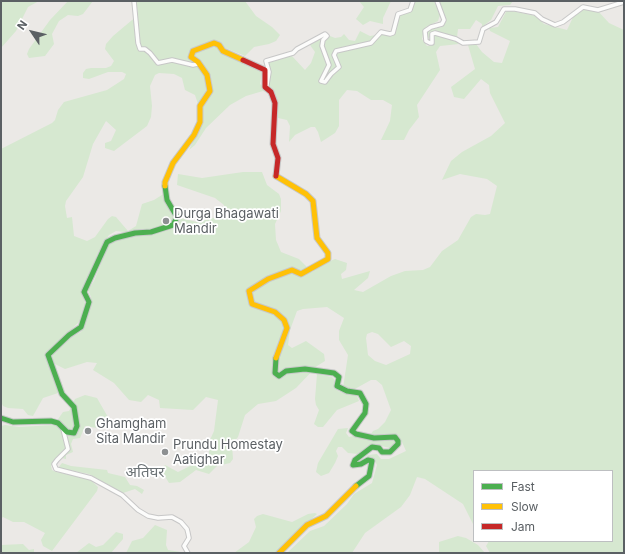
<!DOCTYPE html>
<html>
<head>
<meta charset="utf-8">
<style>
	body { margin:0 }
	#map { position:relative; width:625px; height:554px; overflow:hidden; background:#ebe9e6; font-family:Inter,sans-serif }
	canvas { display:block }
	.frame { position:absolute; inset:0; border:2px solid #5b6064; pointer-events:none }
	.legend { position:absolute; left:473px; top:470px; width:140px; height:72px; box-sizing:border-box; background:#fff; border:1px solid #bdbfc1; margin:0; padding:5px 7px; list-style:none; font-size:12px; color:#5b6064 }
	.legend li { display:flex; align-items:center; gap:8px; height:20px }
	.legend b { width:20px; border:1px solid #bdbfc1 }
	.north { position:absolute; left:12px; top:12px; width:40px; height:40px; -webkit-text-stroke:3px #fff; paint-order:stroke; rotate:305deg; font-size:11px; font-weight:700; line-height:16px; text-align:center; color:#5b6064 }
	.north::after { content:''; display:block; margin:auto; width:14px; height:18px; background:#5b6064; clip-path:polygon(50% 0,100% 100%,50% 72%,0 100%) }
</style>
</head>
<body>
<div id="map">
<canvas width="625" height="554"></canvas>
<div class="frame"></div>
<ul class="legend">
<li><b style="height:5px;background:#4caf50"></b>Fast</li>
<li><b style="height:5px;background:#ffc107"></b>Slow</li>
<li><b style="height:5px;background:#c62828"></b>Jam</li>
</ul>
<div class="north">N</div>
</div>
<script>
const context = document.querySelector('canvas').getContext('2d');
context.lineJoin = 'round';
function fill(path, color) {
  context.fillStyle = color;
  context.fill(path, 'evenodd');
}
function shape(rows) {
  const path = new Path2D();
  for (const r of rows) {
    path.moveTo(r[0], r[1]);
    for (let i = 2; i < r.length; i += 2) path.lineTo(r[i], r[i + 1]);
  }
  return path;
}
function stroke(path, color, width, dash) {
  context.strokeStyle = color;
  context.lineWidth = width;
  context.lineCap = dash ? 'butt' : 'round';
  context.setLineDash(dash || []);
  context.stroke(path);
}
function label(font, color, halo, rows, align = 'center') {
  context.font = font + ' Inter,"Noto Sans Devanagari",sans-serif';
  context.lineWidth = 3.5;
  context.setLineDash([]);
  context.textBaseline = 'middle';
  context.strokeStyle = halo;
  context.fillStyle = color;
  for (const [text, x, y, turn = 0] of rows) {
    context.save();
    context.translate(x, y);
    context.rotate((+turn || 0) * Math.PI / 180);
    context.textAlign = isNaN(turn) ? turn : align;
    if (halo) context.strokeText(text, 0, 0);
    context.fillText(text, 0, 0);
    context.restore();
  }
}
const green = shape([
	[1,1,39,1,28,7,16,31,1,48],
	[68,1,93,1,83,14,78,16,68,15,59,21,52,34,54,44,45,56,29,58,27,54,29,49,50,20],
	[136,1,245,1,256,16,272,27,280,35,276,41,269,44,254,47,245,56,223,47,220,50,262,72,260,84,268,90,268,93,263,91,246,96,230,105,206,128,195,145,189,150,201,124,202,105,210,93,212,83,210,75,206,74,208,90,198,104,195,95,185,90,182,78,174,74,159,73,155,75,150,86,152,106,151,117,147,126,114,151,105,148,105,143,111,141,116,130,106,121,93,144,83,177,66,201,65,206,67,218,72,217,74,236,87,241,95,237,108,219,112,216,116,217,128,231,136,226,142,204,154,200,165,193,165,200,174,215,174,219,171,224,147,230,125,232,116,231,109,235,97,255,91,273,84,296,85,304,81,320,45,355,58,393,43,398,33,416,28,415,23,409,8,408,3,406,1,402,1,149,52,123,55,120,58,110,64,102,107,90,124,79,126,74,122,72,108,72,89,79,83,78,83,73,86,69,91,68,106,68,111,66,114,61,105,49,106,44,113,36,138,15],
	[359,1,391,1,383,18,383,24,370,21,363,25,356,19,364,7],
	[415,1,434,1,440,15,438,21,426,27,424,30,422,39,427,46,432,45,432,36,435,34,453,39,459,44,440,46,436,52,440,70,417,105,419,117,409,130,404,140,381,140,390,121,392,105,383,100,371,100,357,91,347,90,339,100,339,126,335,133,321,142,318,132,315,127,311,127,295,135,289,142,290,126,287,120,278,118,275,100,269,86,271,75,267,63,269,61,292,56,305,70,311,63,315,52,310,45,324,36,321,49,327,67,322,77,323,79,330,68,323,46,326,38,330,36,335,38,341,37,344,34,349,40,355,41,360,31,370,36,383,34,390,36,395,33,399,15,412,9],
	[438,1,513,1,510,5,498,6,491,20,482,27,482,24,476,20,470,29,458,29,457,37,434,31,428,39,426,33,428,29,442,27,446,22,446,18],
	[586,8,598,11,609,23,624,30,624,553,490,553,486,546,489,541,612,541,612,471,474,471,474,526,463,504,425,479,417,477,410,495,401,507,365,533,352,553,287,553,310,531,324,526,347,504,354,494,372,483,377,465,375,461,371,460,357,467,368,455,377,454,381,459,389,459,406,451,402,442,397,438,370,436,373,431,378,429,385,422,391,410,382,385,376,380,371,380,353,390,343,388,348,355,339,340,339,331,344,318,327,307,303,309,297,311,290,330,288,345,292,348,306,341,324,354,325,361,317,366,296,388,276,401,258,404,245,415,238,437,232,444,233,459,230,463,217,466,209,474,196,470,180,482,169,483,161,470,165,465,178,472,198,462,209,460,209,442,214,431,218,400,206,397,193,410,160,408,159,400,148,395,141,402,129,400,114,383,93,370,97,363,87,362,65,369,55,364,52,357,53,354,67,340,81,332,91,305,91,297,88,290,94,281,109,243,135,236,153,234,165,228,172,228,180,218,197,222,225,215,224,205,215,198,177,185,178,174,202,178,243,172,262,172,267,185,279,194,281,199,281,211,275,224,276,240,281,252,299,259,312,272,321,265,335,259,347,263,346,270,341,274,342,279,370,271,368,278,354,290,363,292,391,276,405,271,423,270,430,267,442,251,458,240,471,217,476,214,485,215,490,214,497,186,487,179,460,174,442,180,451,161,462,152,491,136,505,123,490,93,489,85,481,79,464,99,454,97,451,87,475,69,468,45,476,44,482,52,494,62,502,63,510,41,490,31,489,28,498,27,507,10,536,16,544,24,567,30,575,13],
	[372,332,378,334,391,347,404,341,411,346,410,354,386,365,375,361,368,355,366,338,367,334],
	[317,374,332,377,334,379,335,389,340,392,357,396,359,401,337,410,323,427,318,427,314,424,319,410,316,405,315,399],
	[85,395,97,398,109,419,103,429,85,426,80,438,73,439,71,444,73,452,66,455,66,459,57,457,51,466,52,470,56,472,89,478,98,487,97,491,52,551,43,546,41,540,45,533,24,522,13,522,3,517,1,519,1,426,5,425,19,427,54,425,63,412,69,411,75,399],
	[348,428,346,433,349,437,353,436,381,441,390,438,396,441,395,444,390,448,373,444,358,454,348,453,342,447,338,447,336,451,338,456,335,463,329,473,321,476,316,472,318,463,338,429],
	[62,463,71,466,107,470,108,473,125,477,130,485,137,486,144,490,142,494,135,489,123,493,89,474,58,468],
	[315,513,317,514,275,553,234,553,249,542,256,527,254,519,257,516,263,514,292,522,308,514],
	[155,525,167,530,166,545,168,550,187,553,126,553,132,541,143,538],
	[116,532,123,534,123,539,111,553,76,553,89,543,96,547,103,545],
	[458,536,466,538,478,545,485,553,439,553,439,542],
	[23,544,29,550,34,549,34,553,1,553,1,545]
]);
const street = shape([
	[134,1,138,43,140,49,145,49,150,53,158,63,172,60,193,65,198,64],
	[437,1,444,20,442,24,431,27,425,31,426,41,430,43,432,43,432,34,435,33,456,39,463,43,479,42,483,29,496,22,504,9,515,9,535,13,542,19,555,25,563,22,583,7,598,10,624,2],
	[267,85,269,72,266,61,293,53,297,49,325,34,327,36,323,40,322,46,329,65,321,81,325,82,331,74,339,67,334,55,336,51,371,43,381,32,390,34,393,33,398,14,410,10,413,1],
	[63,429,68,449,57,460,54,464,56,469,91,478,122,495,138,510,148,516,158,518,172,517,181,522,187,529,188,533,189,538,184,546,188,553]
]);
const fast = shape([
	[276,358,275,373,279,376,286,371,305,369,334,373,339,377,337,386,347,391,360,393,366,404,365,413,352,431,356,434,374,438,395,437,398,441,398,444,390,452,382,452,379,448,372,447,355,460,353,465,361,464,368,460,372,461,369,476,356,486],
	[1,418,13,422,51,421,58,423,67,432,74,433,77,426,74,407,62,394,48,355,69,335,81,327,89,302,84,292,107,242,115,238,135,233,151,232,173,225,177,217,167,200,165,186]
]);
const slow = shape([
	[165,186,165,182,173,163,194,135,200,122,200,106,210,91,207,75,198,62,191,57,193,51,214,43,219,45,223,51,243,60],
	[276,358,287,328,284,320,275,312,252,304,249,291,268,279,292,270,301,274,328,259,328,253,317,238,313,201,306,194,276,176],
	[279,553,307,525,326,516,356,486]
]);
const jam = shape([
	[243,60,265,70,265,87,271,92,275,103,273,144,278,158,276,176]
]);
const markers = [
	[166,221,4,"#8d9092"],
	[88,431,4,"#8d9092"],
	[165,452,4,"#8d9092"]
];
const poiNames = [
	["Durga Bhagawati",174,214],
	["Mandir",174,229],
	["Ghamgham",96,424],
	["Sita Mandir",96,439],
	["Prundu Homestay",173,445],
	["Aatighar",173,460]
];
const quarterNames = [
	["अतिघर",145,472]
];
fill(green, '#d6e8d0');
stroke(street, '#c7c7c7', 5.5);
stroke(fast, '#c7c8c8', 7);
stroke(slow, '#c7c8c8', 7);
stroke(jam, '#c7c8c8', 7);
stroke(street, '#fcfcfb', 3.5);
stroke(fast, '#4caf50', 5);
stroke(slow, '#ffc107', 5);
stroke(jam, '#c62828', 5);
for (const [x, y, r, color] of markers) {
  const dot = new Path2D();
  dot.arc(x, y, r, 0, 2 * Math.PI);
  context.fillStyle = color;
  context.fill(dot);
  stroke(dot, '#fff', 1.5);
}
label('13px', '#5b6064', '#fff', poiNames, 'left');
label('15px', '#6c7376', '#fff', quarterNames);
</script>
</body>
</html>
